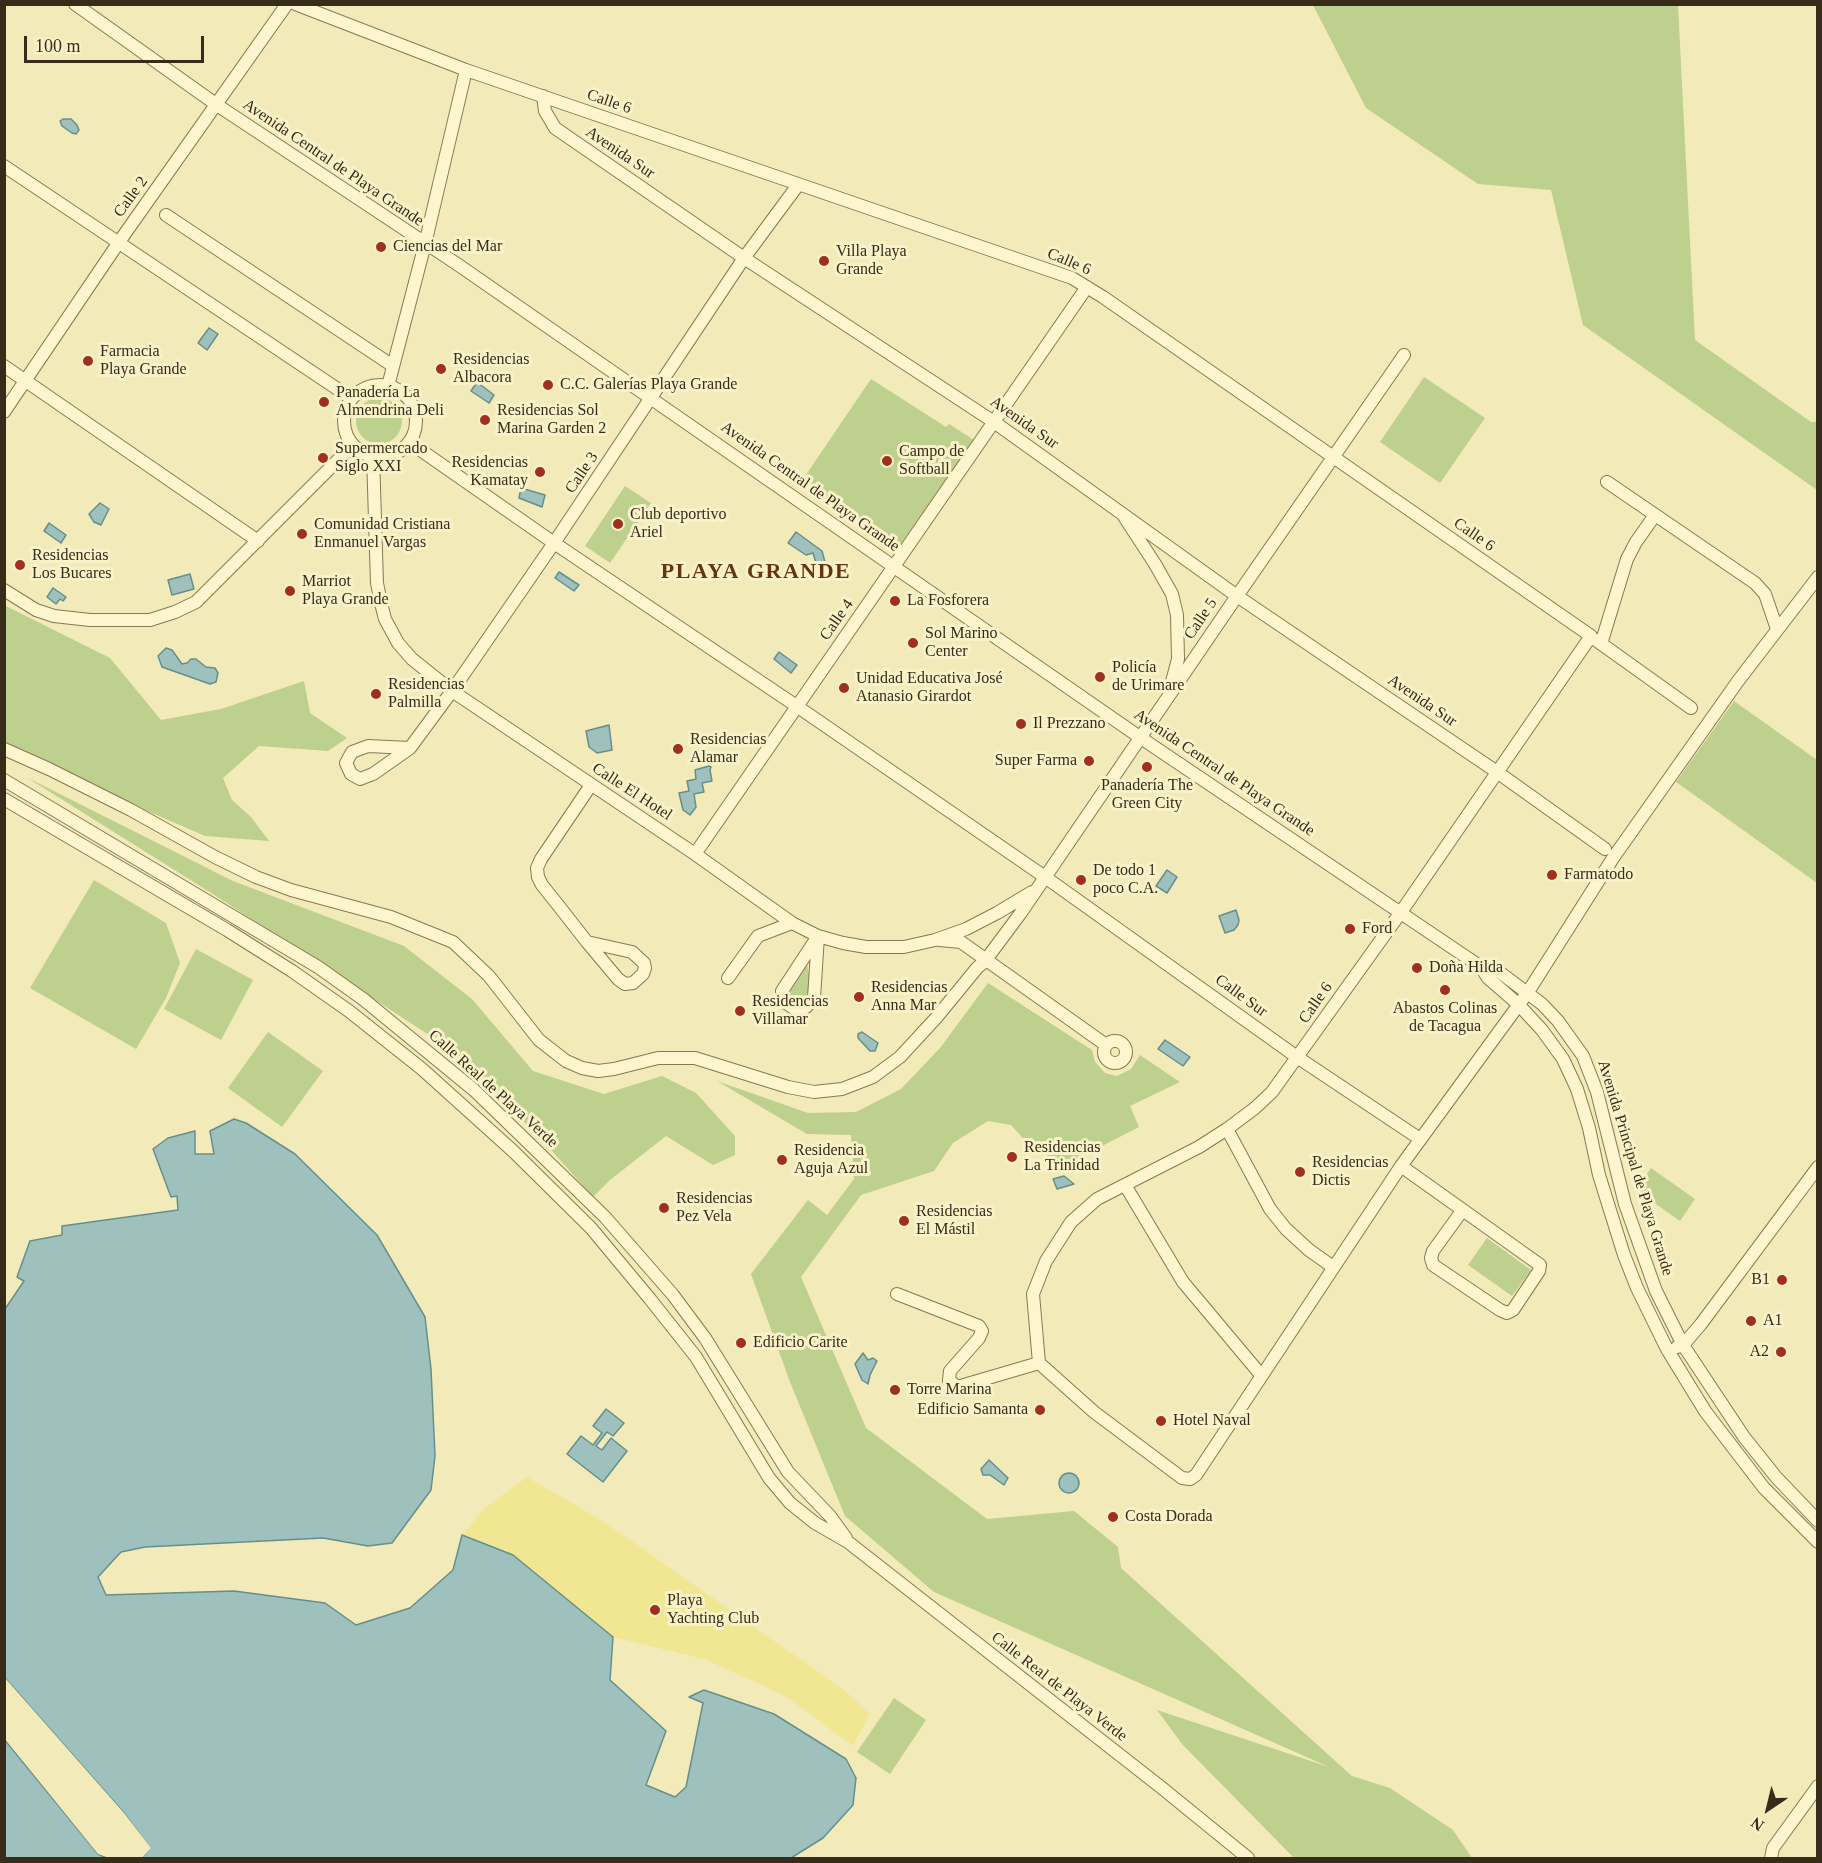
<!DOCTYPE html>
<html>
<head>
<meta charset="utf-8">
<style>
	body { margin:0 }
	#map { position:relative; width:1822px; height:1863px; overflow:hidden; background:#f2eab9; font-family:Georgia,serif }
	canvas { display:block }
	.frame { position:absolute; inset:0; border:6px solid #372c19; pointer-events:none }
	.north { position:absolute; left:1738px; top:1779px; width:60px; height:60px; -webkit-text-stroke:4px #f9f2c9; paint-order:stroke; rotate:215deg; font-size:16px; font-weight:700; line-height:24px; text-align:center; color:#372c19 }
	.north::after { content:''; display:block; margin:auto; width:21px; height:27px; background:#372c19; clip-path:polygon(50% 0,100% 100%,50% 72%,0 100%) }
	.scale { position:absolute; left:24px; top:36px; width:180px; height:27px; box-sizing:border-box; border:3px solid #372c19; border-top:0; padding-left:8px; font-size:18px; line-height:21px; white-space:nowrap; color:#372c19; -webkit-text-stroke:4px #f9f2c9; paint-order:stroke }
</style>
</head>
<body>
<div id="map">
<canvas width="1822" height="1863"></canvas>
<div class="frame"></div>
<div class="north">N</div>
<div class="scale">100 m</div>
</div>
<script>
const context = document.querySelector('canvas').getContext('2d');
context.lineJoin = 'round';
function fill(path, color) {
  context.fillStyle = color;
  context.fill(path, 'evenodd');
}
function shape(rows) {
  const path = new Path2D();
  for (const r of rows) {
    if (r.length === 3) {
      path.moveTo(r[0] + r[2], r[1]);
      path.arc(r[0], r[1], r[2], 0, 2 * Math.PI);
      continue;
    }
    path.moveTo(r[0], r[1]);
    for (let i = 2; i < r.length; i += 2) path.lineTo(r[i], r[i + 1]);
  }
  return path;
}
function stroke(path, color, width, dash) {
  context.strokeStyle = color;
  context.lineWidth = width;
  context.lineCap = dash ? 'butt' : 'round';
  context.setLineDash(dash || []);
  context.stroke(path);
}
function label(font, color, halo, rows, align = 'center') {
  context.font = font + ' Georgia,serif';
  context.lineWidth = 6;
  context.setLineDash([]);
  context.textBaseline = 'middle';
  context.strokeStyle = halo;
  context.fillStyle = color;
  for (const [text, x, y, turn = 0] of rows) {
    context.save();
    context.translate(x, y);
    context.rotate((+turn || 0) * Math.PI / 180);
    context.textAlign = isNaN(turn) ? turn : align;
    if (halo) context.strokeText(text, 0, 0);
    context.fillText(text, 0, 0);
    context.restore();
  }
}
const green = shape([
	[1313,5,1678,5,1695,340,1811,422,1817,422,1817,490,1583,325,1551,190,1478,184,1366,108],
	[1424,377,1485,418,1440,483,1380,442],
	[871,379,946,427,949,424,974,440,897,549,801,482],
	[379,421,23],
	[625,486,651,503,610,563,585,546],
	[4,605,110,658,161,720,221,709,304,681,310,713,347,738,328,751,259,746,223,778,232,800,251,817,269,841,205,836,5,749],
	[1734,701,1817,760,1817,883,1676,782],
	[26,777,233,881,404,946,472,999,533,1071,604,1094,662,1076,696,1093,735,1136,735,1155,713,1165,666,1136,610,1180,593,1197,535,1132,432,1037,216,896],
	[94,880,166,923,180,963,166,998,136,1049,30,988],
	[196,949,253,980,221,1040,164,1009],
	[803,963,807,964,812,991,809,998,795,1001,789,997,787,987],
	[988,983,1092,1050,1095,1062,1105,1073,1117,1076,1131,1069,1140,1055,1180,1082,1130,1106,1139,1127,1065,1165,1030,1146,1011,1125,988,1121,953,1143,934,1171,861,1195,801,1277,866,1428,987,1519,1074,1511,1118,1547,1121,1568,1352,1776,1390,1788,1453,1830,1472,1858,1294,1858,1182,1744,1157,1710,1329,1767,934,1592,845,1516,790,1382,751,1274,808,1200,827,1215,854,1179,851,1135,807,1134,717,1081,808,1113,856,1112,901,1089,940,1048],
	[268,1032,323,1071,282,1127,228,1088],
	[1651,1168,1695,1199,1680,1221,1636,1190],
	[1487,1238,1531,1270,1512,1296,1468,1265],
	[894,1698,926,1720,890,1774,857,1752]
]);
const sand = shape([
	[527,1477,594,1516,636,1544,844,1690,870,1714,853,1746,787,1697,707,1660,613,1637,513,1555,462,1535,486,1507]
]);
const water = shape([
	[63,119,71,119,77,125,79,130,76,134,72,133,62,126,60,121,63,119],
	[209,328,218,334,207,350,198,343,209,328],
	[477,382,494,395,489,403,471,391,477,382],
	[521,488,545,495,542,507,519,498,521,488],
	[100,503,109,509,101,525,94,522,89,514,100,503],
	[49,523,66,535,61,543,44,531,49,523],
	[796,532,822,551,825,562,816,563,813,553,806,555,788,543,796,532],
	[559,572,579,585,574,591,555,578,559,572],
	[190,574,194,589,172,595,168,580,190,574],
	[53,588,66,597,63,601,60,599,56,604,47,597,53,588],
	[166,648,172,650,182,664,187,663,191,659,196,659,206,667,215,668,218,673,216,682,210,684,162,667,158,656,166,648],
	[779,652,797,665,791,673,774,659,779,652],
	[609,725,612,750,597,753,589,747,586,731,609,725],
	[709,766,711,767,710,770,712,781,702,783,704,792,694,794,696,807,690,815,683,810,679,793,689,791,687,781,696,779,695,770,709,766],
	[1167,870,1177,877,1167,893,1156,886,1167,870],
	[1236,910,1239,920,1238,925,1234,930,1225,933,1219,916,1236,910],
	[862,1032,878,1043,875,1051,870,1051,858,1038,858,1034,862,1032],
	[1165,1040,1190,1057,1183,1066,1158,1049,1165,1040],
	[234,1119,246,1123,295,1154,377,1235,425,1317,431,1369,435,1456,431,1490,392,1543,368,1546,323,1538,145,1547,121,1552,98,1577,106,1595,234,1591,325,1603,356,1625,410,1608,453,1570,462,1535,513,1555,613,1637,610,1680,666,1731,646,1785,675,1797,686,1787,703,1703,689,1697,704,1690,774,1714,846,1759,856,1778,853,1805,823,1838,791,1858,142,1858,150,1848,124,1813,5,1678,5,1309,24,1281,17,1277,30,1241,62,1235,62,1226,178,1210,177,1196,171,1197,153,1149,168,1138,195,1131,195,1154,214,1154,210,1131,234,1119],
	[1064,1176,1074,1184,1057,1189,1053,1179,1064,1176],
	[863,1353,868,1360,873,1358,877,1361,870,1375,868,1384,862,1380,855,1364,863,1353],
	[606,1409,624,1423,613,1436,607,1432,596,1446,602,1450,611,1438,627,1451,603,1482,567,1454,581,1436,593,1445,602,1433,593,1426,606,1409],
	[989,1460,1008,1478,1004,1485,990,1475,983,1475,981,1469,989,1460],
	[1069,1483,10],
	[4,1739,98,1854,107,1858,5,1858,4,1739]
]);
const pier = shape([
	[5,1678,124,1813,151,1848,142,1858,140,1858,147,1848,122,1815,4,1682],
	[4,1736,19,1751,100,1851,110,1858,98,1854,5,1739]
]);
const minor = shape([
	[75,4,217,105,457,264,1141,738,1481,967,1488,978,1518,1004,1542,1030,1563,1059,1577,1089,1589,1128,1599,1175,1624,1255,1637,1288,1667,1349,1705,1411,1764,1488,1818,1542],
	[295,4,466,70,1072,278,1103,297,1591,636,1401,912,1272,1092,1255,1108,1227,1129,1199,1147,1097,1199,1071,1222,1046,1261,1033,1294,1039,1363,1094,1412,1182,1478,1190,1479,1196,1475,1401,1166,1528,992,1613,858,1738,681,1818,577],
	[543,96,545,111,555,128,744,258,994,422,1237,596,1497,772,1605,849],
	[4,166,351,398],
	[166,215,393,366],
	[4,366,258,541],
	[380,421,36],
	[388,386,425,244,466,70],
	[4,412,119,242,287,4],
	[409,442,554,543,798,707,1045,877,1297,1057,1420,1139],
	[373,456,377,583,381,603,385,619,398,643,412,659,452,691,695,854,792,923,818,936,843,943,866,947,904,947,935,940,966,929,997,913,1032,892],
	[1607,482,1755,583,1765,594,1777,629],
	[1125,518,1155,564,1172,594,1177,615,1178,659,1170,689],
	[4,590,36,610,54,616,90,620,150,620,175,612,196,602,353,445],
	[1596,640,1691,708],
	[1601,644,1627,559,1636,542,1655,515],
	[410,748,368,746,352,752,346,763,351,774,360,779,373,774,410,748,452,691,554,543,744,258,798,185],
	[4,749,49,769,131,810,215,857,256,877,291,890,391,917,453,942,489,976,539,1040,566,1061,582,1068,598,1071,614,1069,658,1058,695,1058,788,1087,814,1092,842,1089,873,1077,900,1057,936,1018,977,968,985,961,1020,914,1237,596,1404,355],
	[4,780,318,967,363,999,474,1090,605,1217,673,1295,705,1338,788,1472,830,1516,846,1538],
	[4,799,227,930,292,971,349,1011,422,1069,513,1151,591,1228,650,1299,696,1357,769,1478,790,1503,815,1523,848,1542,1162,1788,1248,1858],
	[695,854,1087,287],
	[818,936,814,998,806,1007,795,1009,786,1003,782,991,818,936],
	[939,940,961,942,1106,1045],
	[587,942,632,952,644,963,645,968,643,974,633,983,625,984,618,979,587,942,558,905,542,885,538,877,537,868,541,859,591,785],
	[1481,967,1498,971,1542,1004,1558,1021,1583,1056,1597,1092,1625,1204,1656,1291,1683,1345,1744,1437,1776,1477,1818,1521],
	[728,978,758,936,792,923],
	[1115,1052,11],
	[1227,1129,1270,1209,1286,1229,1309,1250,1333,1267],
	[1401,1166,1540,1265,1539,1271,1513,1310,1507,1313,1500,1310,1433,1265,1431,1258,1433,1251,1462,1211],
	[1125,1185,1183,1282,1261,1375],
	[897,1294,979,1326,982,1331,979,1338,950,1371,949,1380,957,1387,1039,1363],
	[1677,1347,1683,1345,1701,1324,1818,1167],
	[1771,1858,1773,1848,1818,1786]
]);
const markers = [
	[381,247,6,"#9e301d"],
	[824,261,6,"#9e301d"],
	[88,361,6,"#9e301d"],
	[441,369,6,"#9e301d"],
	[548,385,6,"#9e301d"],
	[324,402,6,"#9e301d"],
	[485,420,6,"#9e301d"],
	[323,458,6,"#9e301d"],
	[887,461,6,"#9e301d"],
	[540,472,6,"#9e301d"],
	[618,524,6,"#9e301d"],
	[302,534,6,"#9e301d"],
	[20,565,6,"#9e301d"],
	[290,591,6,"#9e301d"],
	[895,601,6,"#9e301d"],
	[913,643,6,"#9e301d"],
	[1100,677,6,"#9e301d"],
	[844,688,6,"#9e301d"],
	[376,694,6,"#9e301d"],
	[1021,724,6,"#9e301d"],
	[678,749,6,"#9e301d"],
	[1089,761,6,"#9e301d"],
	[1147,767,6,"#9e301d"],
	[1552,875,6,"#9e301d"],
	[1081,880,6,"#9e301d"],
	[1350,929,6,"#9e301d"],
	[1417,968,6,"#9e301d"],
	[1445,990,6,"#9e301d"],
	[859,997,6,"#9e301d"],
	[740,1011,6,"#9e301d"],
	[1012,1157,6,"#9e301d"],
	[782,1160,6,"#9e301d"],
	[1300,1172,6,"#9e301d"],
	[664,1208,6,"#9e301d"],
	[904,1221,6,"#9e301d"],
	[1782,1280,6,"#9e301d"],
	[1751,1321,6,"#9e301d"],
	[741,1343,6,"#9e301d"],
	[1781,1352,6,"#9e301d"],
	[895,1390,6,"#9e301d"],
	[1040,1410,6,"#9e301d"],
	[1161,1421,6,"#9e301d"],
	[1113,1517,6,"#9e301d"],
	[655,1610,6,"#9e301d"]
];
const streetNames = [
	["Calle 6",609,102,19],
	["Avenida Sur",620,153,34],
	["Avenida Central de Playa Grande",333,163,34],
	["Calle 2",131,197,-54],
	["Calle 6",1069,262,23],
	["Avenida Sur",1024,423,35],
	["Calle 3",582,473,-56],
	["Avenida Central de Playa Grande",810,487,35],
	["Calle 6",1474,535,35],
	["Calle 5",1201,619,-56],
	["Calle 4",837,620,-55],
	["Avenida Sur",1422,701,34],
	["Avenida Central de Playa Grande",1224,773,34],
	["Calle El Hotel",632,792,33],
	["Calle Sur",1241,996,36],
	["Calle 6",1316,1003,-55],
	["Calle Real de Playa Verde",493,1089,42],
	["Avenida Principal de Playa Grande",1635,1168,73],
	["Calle Real de Playa Verde",1059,1687,38]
];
const poiNames = [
	["Ciencias del Mar",393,247],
	["Villa Playa",836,252],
	["Grande",836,270],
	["Farmacia",100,352],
	["Playa Grande",100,370],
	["Residencias",453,360],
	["Albacora",453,378],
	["C.C. Galerías Playa Grande",560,385],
	["Panadería La",336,393],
	["Almendrina Deli",336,411],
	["Residencias Sol",497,411],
	["Marina Garden 2",497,429],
	["Supermercado",335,449],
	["Siglo XXI",335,467],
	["Campo de",899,452],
	["Softball",899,470],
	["Residencias",528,463,"right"],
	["Kamatay",528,481,"right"],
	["Club deportivo",630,515],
	["Ariel",630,533],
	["Comunidad Cristiana",314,525],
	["Enmanuel Vargas",314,543],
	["Residencias",32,556],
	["Los Bucares",32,574],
	["Marriot",302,582],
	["Playa Grande",302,600],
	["La Fosforera",907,601],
	["Sol Marino",925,634],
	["Center",925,652],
	["Policía",1112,668],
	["de Urimare",1112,686],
	["Unidad Educativa José",856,679],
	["Atanasio Girardot",856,697],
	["Residencias",388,685],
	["Palmilla",388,703],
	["Il Prezzano",1033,724],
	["Residencias",690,740],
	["Alamar",690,758],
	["Super Farma",1077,761,"right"],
	["Panadería The",1147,786,"center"],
	["Green City",1147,804,"center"],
	["De todo 1",1093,871],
	["poco C.A.",1093,889],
	["Farmatodo",1564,875],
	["Ford",1362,929],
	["Doña Hilda",1429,968],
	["Residencias",871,988],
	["Anna Mar",871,1006],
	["Residencias",752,1002],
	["Villamar",752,1020],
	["Abastos Colinas",1445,1009,"center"],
	["de Tacagua",1445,1027,"center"],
	["Residencias",1024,1148],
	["La Trinidad",1024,1166],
	["Residencia",794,1151],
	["Aguja Azul",794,1169],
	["Residencias",1312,1163],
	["Dictis",1312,1181],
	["Residencias",676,1199],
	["Pez Vela",676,1217],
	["Residencias",916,1212],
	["El Mástil",916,1230],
	["B1",1770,1280,"right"],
	["A1",1763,1321],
	["Edificio Carite",753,1343],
	["A2",1769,1352,"right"],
	["Torre Marina",907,1390],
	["Edificio Samanta",1028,1410,"right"],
	["Hotel Naval",1173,1421],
	["Costa Dorada",1125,1517],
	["Playa",667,1601],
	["Yachting Club",667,1619]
];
const districtNames = [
	["PLAYA GRANDE",756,572]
];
fill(green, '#bed08d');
fill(sand, '#f1e793');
fill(water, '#9ec1bd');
stroke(water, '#668f8b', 1.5);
fill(pier, '#f2eab9');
stroke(minor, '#897852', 14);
stroke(minor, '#fcf5cd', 12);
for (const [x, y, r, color] of markers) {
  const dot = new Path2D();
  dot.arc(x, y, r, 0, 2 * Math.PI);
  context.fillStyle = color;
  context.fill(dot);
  stroke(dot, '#f9f2c9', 2);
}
label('16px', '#372c19', '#f9f2c9', streetNames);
label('16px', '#372c19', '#f9f2c9', poiNames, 'left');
context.letterSpacing = '1.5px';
label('bold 22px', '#673315', '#f9f2c9', districtNames);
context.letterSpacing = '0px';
</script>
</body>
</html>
